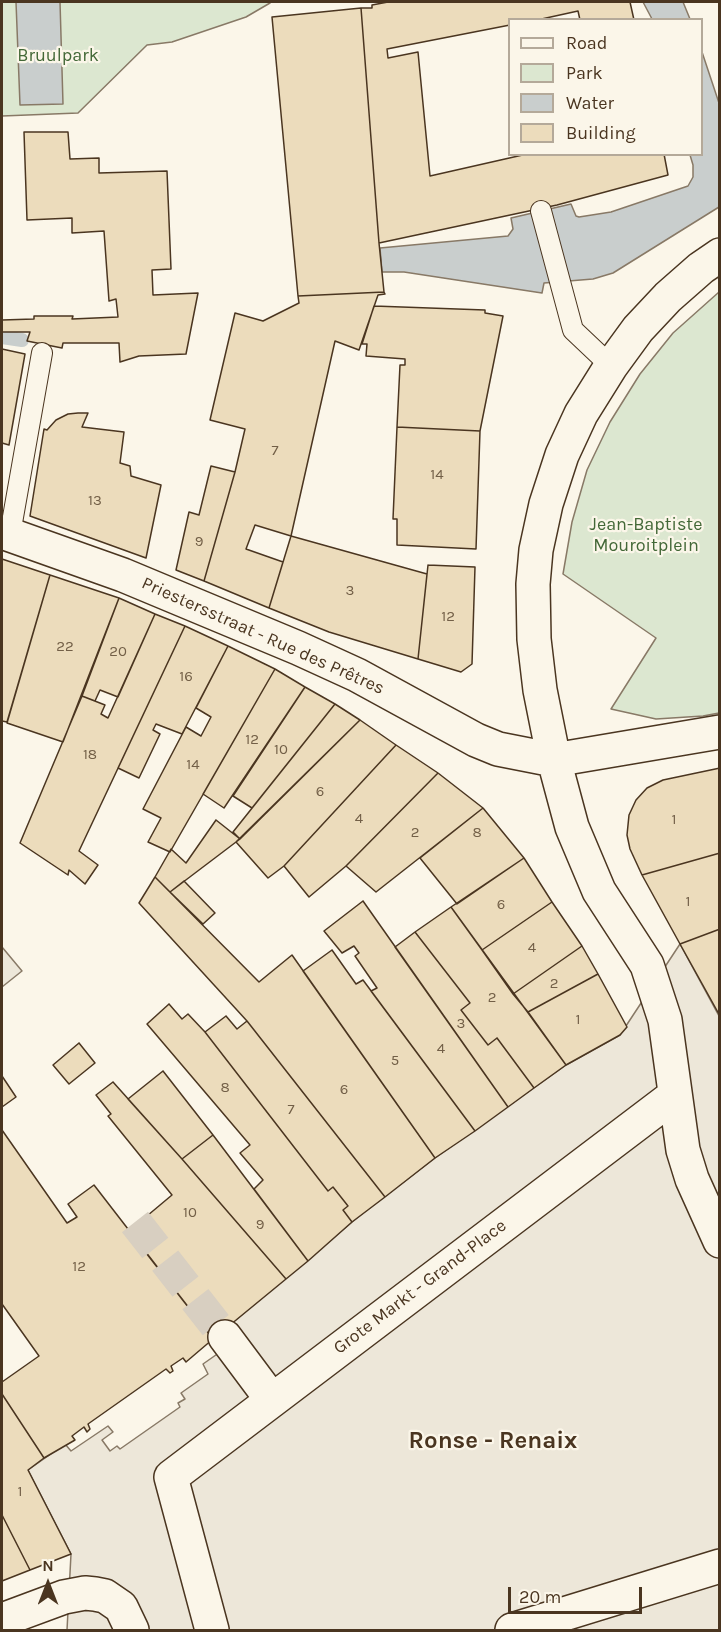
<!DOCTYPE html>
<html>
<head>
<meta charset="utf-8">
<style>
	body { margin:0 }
	#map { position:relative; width:721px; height:1632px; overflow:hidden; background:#fbf6e9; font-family:Karla,sans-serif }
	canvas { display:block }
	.frame { position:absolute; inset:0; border:3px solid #4a3520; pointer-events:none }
	.legend { position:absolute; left:508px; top:18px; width:195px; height:138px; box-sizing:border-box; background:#fbf6e9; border:2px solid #b4a999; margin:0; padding:8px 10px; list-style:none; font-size:18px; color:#4a3520 }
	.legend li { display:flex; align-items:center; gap:12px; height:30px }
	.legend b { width:30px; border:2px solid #b4a999 }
	.north { position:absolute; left:18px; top:1554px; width:60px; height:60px; -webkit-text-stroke:4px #fbf6e9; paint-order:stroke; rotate:0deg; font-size:16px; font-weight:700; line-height:24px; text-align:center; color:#4a3520 }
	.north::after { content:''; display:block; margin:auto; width:21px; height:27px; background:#4a3520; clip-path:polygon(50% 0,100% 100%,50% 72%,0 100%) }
	.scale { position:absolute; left:508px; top:1587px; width:134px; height:27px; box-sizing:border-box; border:3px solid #4a3520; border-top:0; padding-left:8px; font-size:18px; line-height:21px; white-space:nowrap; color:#4a3520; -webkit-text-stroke:4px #fbf6e9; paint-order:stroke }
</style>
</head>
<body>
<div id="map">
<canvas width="721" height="1632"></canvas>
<div class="frame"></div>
<ul class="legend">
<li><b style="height:8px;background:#fbf6e9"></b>Road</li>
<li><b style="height:16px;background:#dce7d0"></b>Park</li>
<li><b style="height:16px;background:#c9cecd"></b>Water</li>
<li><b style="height:16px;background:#ecdcbc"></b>Building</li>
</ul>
<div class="north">N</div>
<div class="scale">20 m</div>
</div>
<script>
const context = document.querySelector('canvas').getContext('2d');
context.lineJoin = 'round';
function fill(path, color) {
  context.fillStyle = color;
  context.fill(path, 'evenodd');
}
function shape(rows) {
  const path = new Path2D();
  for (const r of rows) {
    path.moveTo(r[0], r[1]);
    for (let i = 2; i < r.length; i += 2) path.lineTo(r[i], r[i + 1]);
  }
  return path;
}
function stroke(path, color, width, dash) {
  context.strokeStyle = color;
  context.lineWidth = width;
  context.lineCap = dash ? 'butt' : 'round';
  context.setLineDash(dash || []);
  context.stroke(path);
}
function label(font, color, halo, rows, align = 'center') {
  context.font = font + ' Karla,sans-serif';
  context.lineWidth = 4.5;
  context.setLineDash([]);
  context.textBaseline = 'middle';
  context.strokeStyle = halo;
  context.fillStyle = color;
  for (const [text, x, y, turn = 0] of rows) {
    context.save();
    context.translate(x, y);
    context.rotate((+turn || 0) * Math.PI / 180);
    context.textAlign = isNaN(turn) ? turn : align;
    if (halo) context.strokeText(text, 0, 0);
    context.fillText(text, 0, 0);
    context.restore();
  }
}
const green = shape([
	[2,2,270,2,270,3,246,17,172,42,147,45,78,113,2,116,2,2],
	[719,292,719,713,703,716,656,719,611,709,656,638,563,574,572,522,587,470,610,422,640,374,673,333,719,292]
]);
const parking = shape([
	[680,944,719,1016,719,1630,67,1630,71,1554,28,1470,65,1444,71,1451,108,1426,113,1432,102,1440,110,1451,117,1446,120,1449,180,1407,178,1403,185,1399,181,1393,208,1374,203,1364,223,1350,214,1338,358,1217,435,1158,566,1065,620,1035,680,944],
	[2,947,22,971,2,987,2,947]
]);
const water = shape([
	[16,2,60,2,63,104,20,105,16,2],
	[643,2,683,2,690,19,652,19,643,2],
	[702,52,719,103,719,207,613,273,593,279,544,283,542,293,404,272,382,272,380,248,508,236,513,229,511,218,571,204,576,216,579,217,611,212,688,186,693,177,693,165,690,155,702,154,702,52]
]);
const stream = shape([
	[2,337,22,340]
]);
const building = shape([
	[388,2,630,2,634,20,580,20,578,11,537,20,510,20,510,25,387,49,388,58,418,52,430,176,527,154,664,154,668,175,557,205,379,243,361,8,372,8,372,5,388,2],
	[361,8,379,243,384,292,298,296,272,17,361,8],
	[24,132,68,132,70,159,99,158,99,173,167,171,171,269,152,270,153,295,198,293,186,354,139,356,120,362,119,343,63,343,62,348,27,341,30,332,2,332,2,320,34,319,34,316,73,316,72,319,118,317,116,299,109,301,104,231,72,233,72,218,27,220,24,132],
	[384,292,385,294,378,295,359,350,335,341,291,536,255,525,246,549,283,562,269,608,204,581,235,472,245,429,210,420,235,313,263,321,299,303,298,296,384,292],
	[374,306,485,310,485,313,503,316,480,431,397,427,400,365,405,365,405,359,366,356,367,344,362,344,374,306],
	[2,349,25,354,9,445,2,443,2,349],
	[78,413,88,413,82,427,124,432,120,463,130,466,131,476,161,485,146,558,30,516,44,429,47,430,56,420,68,414,78,413],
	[397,427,480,431,476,549,397,545,397,519,393,519,397,427],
	[211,466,235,472,204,581,176,570,189,512,199,515,211,466],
	[291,536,427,574,418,659,329,632,269,608,291,536],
	[2,559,50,575,7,722,2,721,2,559],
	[428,565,475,567,472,664,461,672,418,659,428,565],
	[50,575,119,598,63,742,7,723,50,575],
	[119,598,155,614,118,697,100,690,95,701,82,696,119,598],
	[155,614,185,626,79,851,98,865,85,884,69,870,68,875,20,843,82,696,105,705,101,714,108,718,155,614],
	[185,626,228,646,182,734,156,724,153,730,160,734,139,778,118,768,185,626],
	[228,646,275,669,170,852,148,842,161,818,143,809,186,727,201,736,211,717,196,708,228,646],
	[275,669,305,687,224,808,203,794,275,669],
	[305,687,335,704,252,808,233,796,305,687],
	[335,704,360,720,240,839,233,832,335,704],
	[360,720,396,745,284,866,268,878,236,842,360,720],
	[396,745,438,773,346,866,309,897,284,866,396,745],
	[720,768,720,853,642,875,630,849,627,835,629,815,636,800,647,788,663,780,720,768],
	[438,773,483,808,376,892,346,866,438,773],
	[483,808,524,858,457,904,420,858,483,808],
	[216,820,240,839,170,892,155,877,171,849,186,863,216,820],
	[720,853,720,929,680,944,642,875,720,853],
	[524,858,552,902,482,950,451,907,524,858],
	[155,877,259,982,292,955,435,1158,385,1197,247,1021,139,903,155,877],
	[184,881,215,913,203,924,170,892,184,881],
	[363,901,508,1107,475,1131,371,991,377,988,355,956,359,953,354,946,342,953,324,931,363,901],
	[552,902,582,946,513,994,482,950,552,902],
	[451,907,566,1065,534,1088,497,1038,488,1045,461,1010,470,1003,415,932,451,907],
	[720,929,720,1016,680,944,720,929],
	[415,932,470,1003,461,1010,488,1045,497,1038,534,1088,508,1107,395,947,415,932],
	[582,946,598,974,528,1012,513,994,582,946],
	[332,950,356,984,363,980,475,1131,435,1158,303,971,332,950],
	[598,974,627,1027,620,1035,566,1065,528,1012,598,974],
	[169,1004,182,1019,188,1014,205,1032,328,1191,333,1187,348,1206,343,1210,352,1222,308,1261,254,1189,263,1180,240,1153,250,1145,147,1024,169,1004],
	[226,1016,237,1029,247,1021,385,1197,352,1222,343,1210,348,1206,333,1187,328,1191,205,1032,226,1016],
	[79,1043,95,1063,69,1084,53,1065,79,1043],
	[163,1071,213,1135,182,1159,128,1099,163,1071],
	[2,1076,16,1097,2,1107,2,1076],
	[113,1082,182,1159,286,1279,213,1339,129,1231,172,1195,108,1116,111,1114,96,1095,113,1082],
	[2,1130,67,1223,77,1217,68,1204,94,1185,213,1339,186,1362,183,1358,171,1366,173,1371,170,1373,166,1369,88,1424,90,1429,87,1432,84,1427,72,1436,75,1440,44,1458,2,1394,2,1382,39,1356,2,1304,2,1130],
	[213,1135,308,1261,286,1279,182,1159,213,1135],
	[2,1394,44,1458,28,1470,71,1554,30,1570,2,1515,2,1394],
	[2,1515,30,1570,2,1581,2,1515]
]);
const streetTunnel = shape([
	[135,1222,225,1337]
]);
const lane = shape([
	[541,211,573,330,611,366],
	[10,534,42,353]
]);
const street = shape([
	[720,255,701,268,668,297,638,329,611,366,581,414,562,455,546,504,536,550,533,584,534,639,540,690,554,760,572,827,599,891,647,965,665,1020,683,1150,692,1179,720,1241],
	[2,532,123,575,298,648,357,675,476,740,498,749,554,760,720,732],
	[225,1337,272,1400],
	[2,1620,64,1597,85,1593,95,1594,105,1596,121,1607,132,1630],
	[212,1630,171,1477,675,1095],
	[512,1630,720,1566]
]);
const numberNames = [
	["7",275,451],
	["14",437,475],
	["13",95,501],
	["9",199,542],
	["3",350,591],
	["12",448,617],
	["22",65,647],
	["20",118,652],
	["16",186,677],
	["12",252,740],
	["10",281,750],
	["18",90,755],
	["14",193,765],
	["6",320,792],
	["4",359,819],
	["1",674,820],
	["2",415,833],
	["8",477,833],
	["1",688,902],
	["6",501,905],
	["4",532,948],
	["2",554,984],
	["2",492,998],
	["1",578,1020],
	["3",461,1024],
	["4",441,1049],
	["5",395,1061],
	["8",225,1088],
	["6",344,1090],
	["7",291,1110],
	["10",190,1213],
	["9",260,1225],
	["12",79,1267],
	["1",20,1492]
];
const parkNames = [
	["Bruulpark",58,56],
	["Jean-Baptiste",646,525],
	["Mouroitplein",646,546]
];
const streetNames = [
	["Priestersstraat - Rue des Prêtres",263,636,24],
	["Grote Markt - Grand-Place",420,1287,-37]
];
const districtNames = [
	["Ronse - Renaix",493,1441]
];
fill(green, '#dce7d0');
stroke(green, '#887966', 1.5);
fill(parking, '#ede7d9');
stroke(parking, '#887966', 1.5);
fill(water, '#c9cecd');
stroke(water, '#887966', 1.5);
stroke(stream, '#c9cecd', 14);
fill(building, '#ecdcbc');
stroke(building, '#4a3520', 1.5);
stroke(streetTunnel, '#d8cfc1', 33, [33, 16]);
stroke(lane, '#4a3520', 22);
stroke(street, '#4a3520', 36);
stroke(lane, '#fbf6e9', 20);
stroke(street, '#fbf6e9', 33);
label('15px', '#725f47', null, numberNames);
label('18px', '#436837', '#fbf6e9', parkNames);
label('18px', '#4a3520', '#fbf6e9', streetNames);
label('bold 24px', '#4a3520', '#fbf6e9', districtNames);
</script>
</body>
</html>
